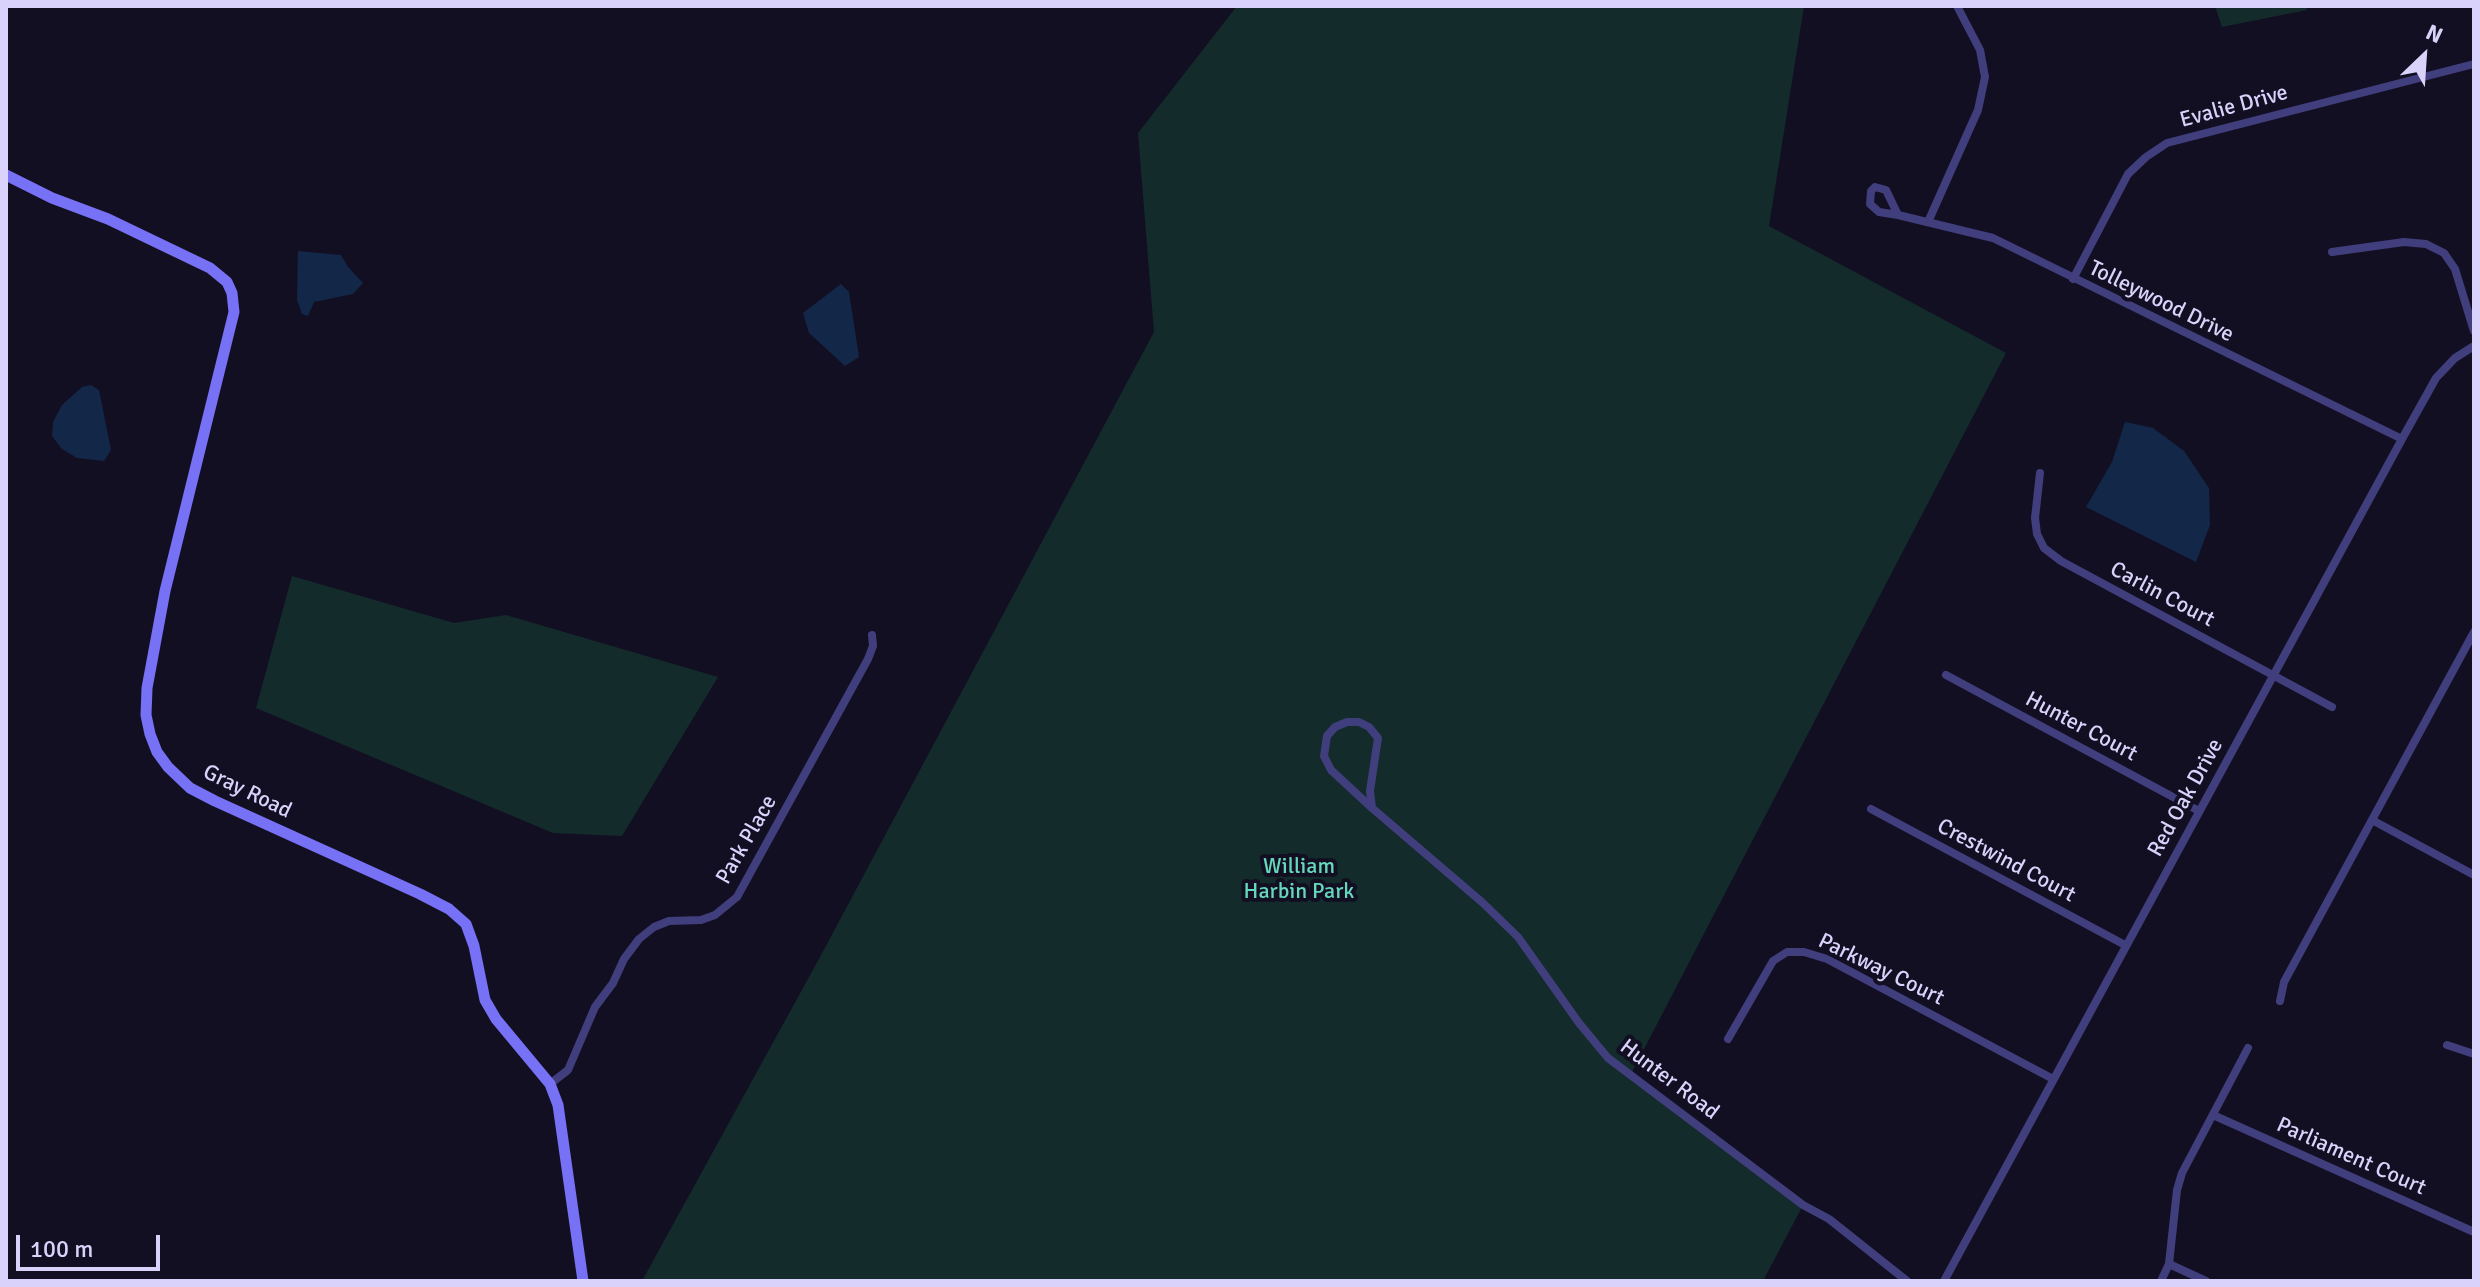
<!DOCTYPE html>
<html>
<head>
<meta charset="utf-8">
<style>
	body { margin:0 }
	#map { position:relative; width:2480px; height:1287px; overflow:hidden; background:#130f22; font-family:Signika,sans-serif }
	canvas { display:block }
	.frame { position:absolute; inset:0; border:8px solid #d9d3fc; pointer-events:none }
	.north { position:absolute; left:2384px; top:16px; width:80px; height:80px; -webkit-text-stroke:6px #130f22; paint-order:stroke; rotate:25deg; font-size:22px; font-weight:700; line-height:32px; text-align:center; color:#d9d3fc }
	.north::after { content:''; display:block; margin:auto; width:28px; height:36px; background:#d9d3fc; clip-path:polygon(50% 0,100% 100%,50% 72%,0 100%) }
	.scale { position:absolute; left:16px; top:1235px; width:144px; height:36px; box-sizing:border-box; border:4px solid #d9d3fc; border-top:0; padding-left:10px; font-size:24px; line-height:28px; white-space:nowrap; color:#d9d3fc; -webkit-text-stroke:6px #130f22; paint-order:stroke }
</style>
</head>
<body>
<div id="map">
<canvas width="2480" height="1287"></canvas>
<div class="frame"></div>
<div class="north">N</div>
<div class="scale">100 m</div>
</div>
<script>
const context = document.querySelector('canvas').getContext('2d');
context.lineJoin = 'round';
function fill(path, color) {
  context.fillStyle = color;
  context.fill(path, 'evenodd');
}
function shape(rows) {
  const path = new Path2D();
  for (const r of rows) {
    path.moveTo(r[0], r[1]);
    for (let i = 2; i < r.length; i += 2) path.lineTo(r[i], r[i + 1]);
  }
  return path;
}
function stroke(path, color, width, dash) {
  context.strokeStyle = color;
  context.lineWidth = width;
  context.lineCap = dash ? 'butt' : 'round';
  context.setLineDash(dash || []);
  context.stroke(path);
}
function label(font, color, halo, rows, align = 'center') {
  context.font = font + ' Signika,sans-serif';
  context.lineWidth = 8;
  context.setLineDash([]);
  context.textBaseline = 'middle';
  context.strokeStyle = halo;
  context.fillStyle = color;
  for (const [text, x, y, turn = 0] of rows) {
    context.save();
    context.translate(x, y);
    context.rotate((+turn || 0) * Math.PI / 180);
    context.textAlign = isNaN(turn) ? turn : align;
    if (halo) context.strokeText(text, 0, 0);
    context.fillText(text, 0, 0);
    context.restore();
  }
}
const green = shape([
	[1237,6,1804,6,1769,226,2006,353,1631,1074,1803,1205,1763,1281,642,1281,820,957,1154,332,1138,133],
	[2215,6,2306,6,2307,10,2222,27],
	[292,576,454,623,506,615,718,677,622,836,553,833,256,708]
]);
const water = shape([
	[298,251,341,255,348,267,363,283,353,294,314,302,308,316,302,314,297,300],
	[841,284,849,292,859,357,845,366,809,333,803,313],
	[91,385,99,390,111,450,104,461,77,458,62,449,52,436,53,422,62,405,82,387],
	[2125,422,2153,428,2184,451,2209,488,2210,525,2196,562,2086,507,2112,462]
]);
const street = shape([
	[1898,215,1879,212,1870,204,1871,191,1875,187,1886,190,1898,215,1993,238,2402,439],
	[1928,222,1978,110,1985,77,1980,50,1957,6],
	[2332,252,2404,242,2426,244,2444,253,2455,269,2474,331],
	[2073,279,2128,174,2146,157,2167,143,2474,64],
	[2040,473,2035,518,2037,534,2044,548,2061,561,2332,707],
	[1946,675,2199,811],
	[1372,808,1370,791,1378,738,1369,727,1359,722,1347,722,1335,727,1327,736,1324,756,1331,770,1372,808,1483,903,1518,937,1579,1023,1608,1058,1803,1205,1829,1219,1907,1281],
	[1871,809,2125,945],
	[2372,820,2474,875],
	[2280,1001,2284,982,2474,632],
	[1728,1039,1773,961,1787,952,1804,952,1827,959,2053,1079],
	[2447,1045,2474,1054],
	[550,1084,568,1070,595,1007,613,983,624,959,639,939,654,927,669,921,701,920,715,915,737,897,868,659,873,646,872,635],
	[2213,1115,2474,1232],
	[2169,1264,2206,1281],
	[1944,1281,2402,439,2436,378,2455,358,2474,346],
	[2161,1281,2169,1264,2177,1190,2182,1173,2248,1048]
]);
const secondary = shape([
	[6,175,52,198,108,219,210,268,227,282,232,293,234,312,165,591,147,688,146,715,150,734,157,752,168,767,190,788,215,801,420,894,449,909,466,924,474,946,485,1000,496,1019,550,1084,558,1105,583,1281]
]);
const streetNames = [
	["Evalie Drive",2234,107,-15],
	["Tolleywood Drive",2161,302,26],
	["Carlin Court",2162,595,28],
	["Hunter Court",2081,727,28],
	["Gray Road",247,792,26],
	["Red Oak Drive",2186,798,-61],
	["Park Place",747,840,-60],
	["Crestwind Court",2006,861,28],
	["Parkway Court",1881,970,26],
	["Hunter Road",1669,1080,37],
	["Parliament Court",2351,1157,24]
];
const parkNames = [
	["William",1299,867],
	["Harbin Park",1299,892]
];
fill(green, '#132b2b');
fill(water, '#132748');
stroke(street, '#413e7e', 8);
stroke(secondary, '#7671f5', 11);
label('22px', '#d9d3fc', '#130f22', streetNames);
label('22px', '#65d7bc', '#130f22', parkNames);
</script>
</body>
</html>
